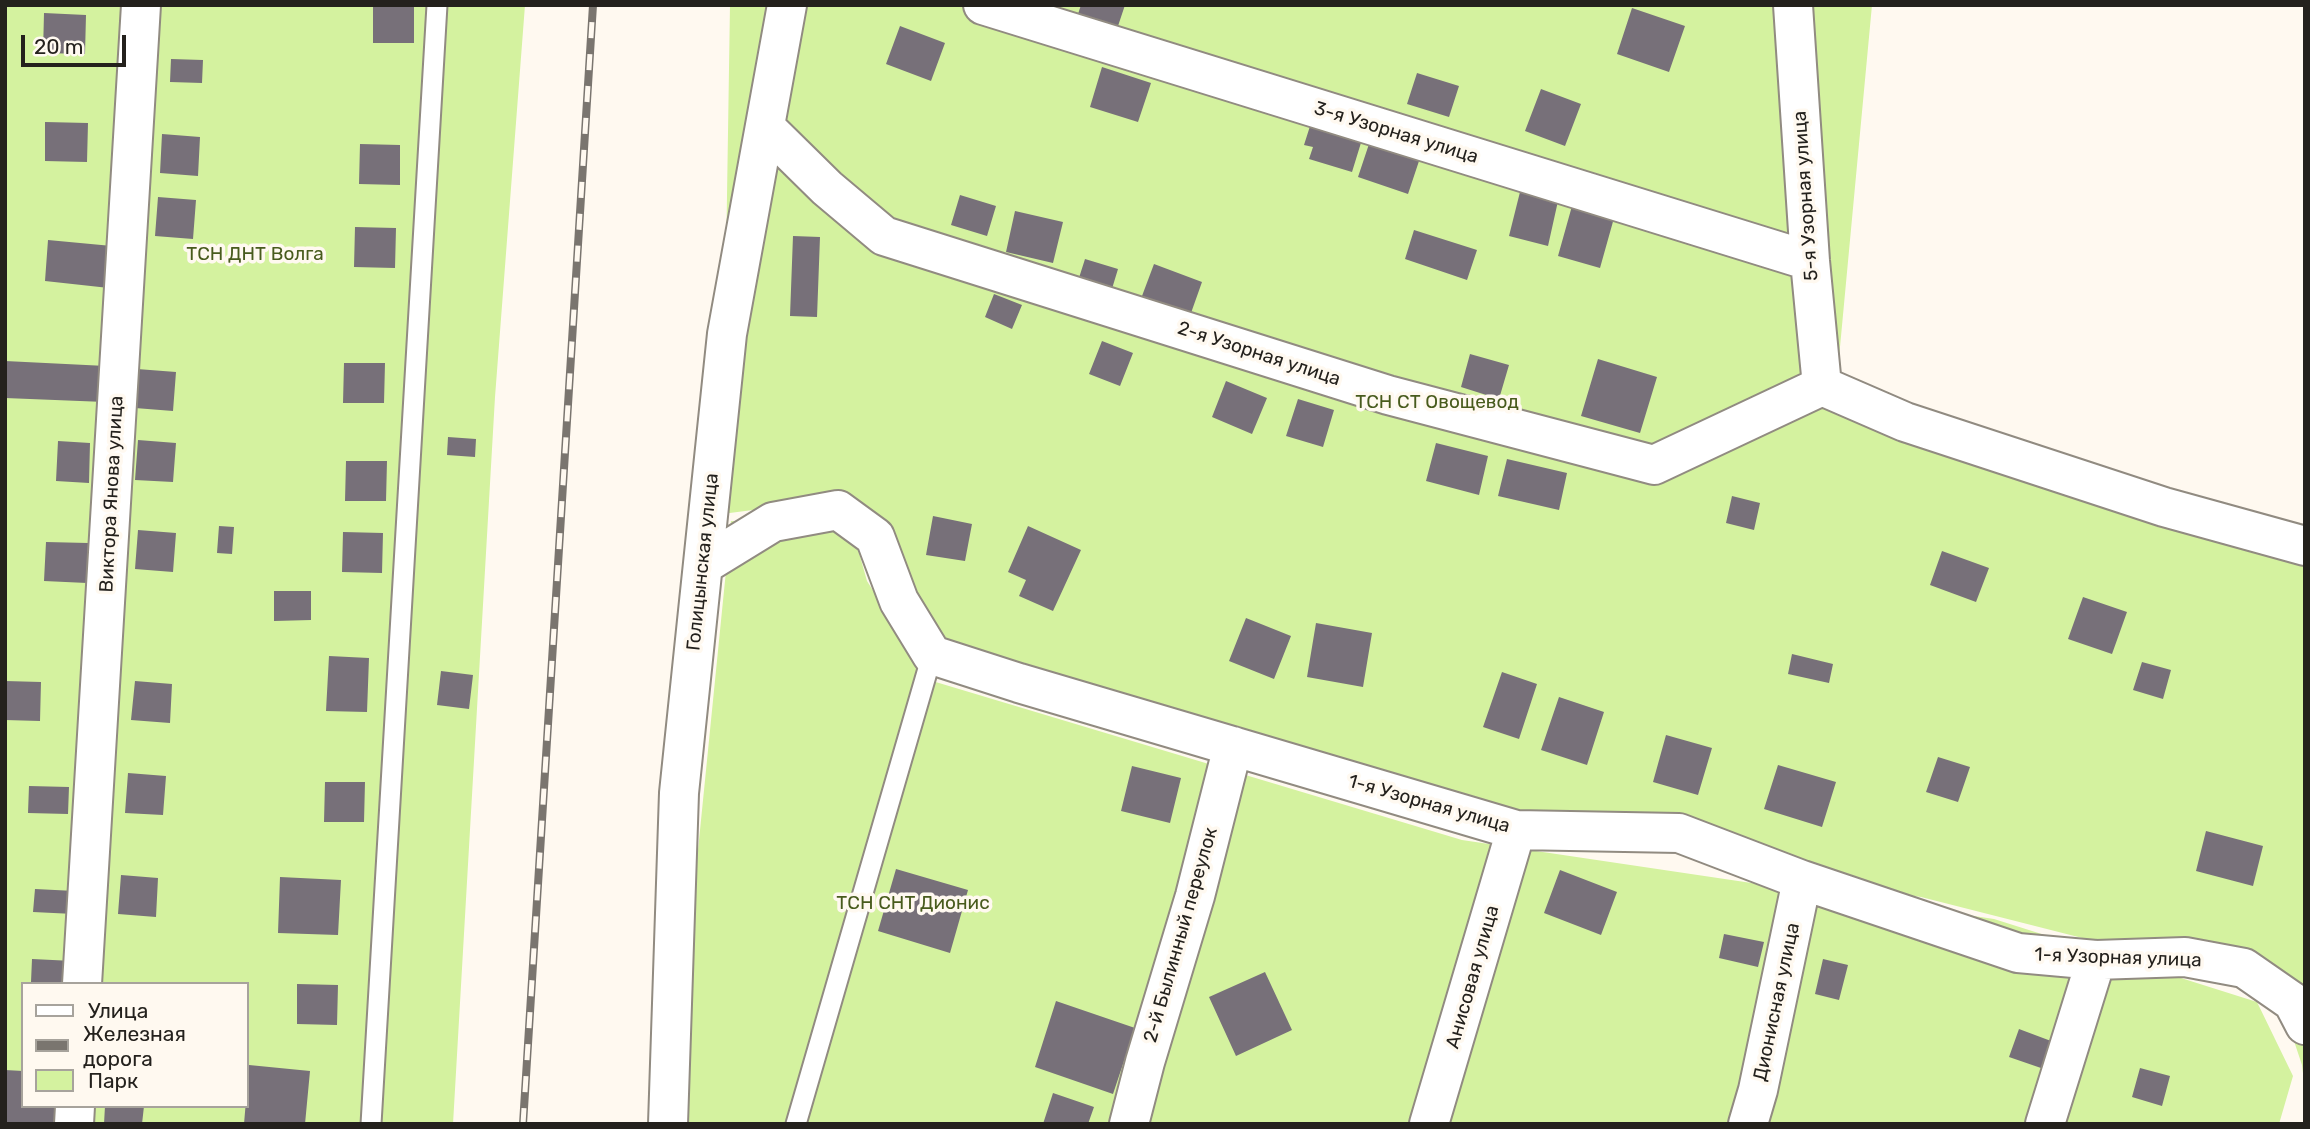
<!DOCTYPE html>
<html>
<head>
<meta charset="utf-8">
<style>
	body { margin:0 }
	#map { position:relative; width:2310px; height:1129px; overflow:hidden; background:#fff9f0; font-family:Rubik,sans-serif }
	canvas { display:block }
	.frame { position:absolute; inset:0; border:7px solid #24211d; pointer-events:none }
	.legend { position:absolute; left:21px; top:982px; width:228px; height:126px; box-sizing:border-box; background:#fff9f0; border:2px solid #a7a39c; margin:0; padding:9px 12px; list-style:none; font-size:21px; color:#24211d }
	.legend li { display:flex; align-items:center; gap:14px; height:35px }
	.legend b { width:35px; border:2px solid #a7a39c }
	.scale { position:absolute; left:21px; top:35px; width:105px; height:32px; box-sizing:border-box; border:4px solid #24211d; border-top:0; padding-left:9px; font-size:21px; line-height:24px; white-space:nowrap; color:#24211d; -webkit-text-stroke:5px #fff9f0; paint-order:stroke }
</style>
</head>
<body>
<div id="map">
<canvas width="2310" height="1129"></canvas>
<div class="frame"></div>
<ul class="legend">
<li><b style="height:9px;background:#fff"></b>Улица</li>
<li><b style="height:9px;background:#7a756f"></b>Железная дорога</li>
<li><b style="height:19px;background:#d4f29f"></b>Парк</li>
</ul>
<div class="scale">20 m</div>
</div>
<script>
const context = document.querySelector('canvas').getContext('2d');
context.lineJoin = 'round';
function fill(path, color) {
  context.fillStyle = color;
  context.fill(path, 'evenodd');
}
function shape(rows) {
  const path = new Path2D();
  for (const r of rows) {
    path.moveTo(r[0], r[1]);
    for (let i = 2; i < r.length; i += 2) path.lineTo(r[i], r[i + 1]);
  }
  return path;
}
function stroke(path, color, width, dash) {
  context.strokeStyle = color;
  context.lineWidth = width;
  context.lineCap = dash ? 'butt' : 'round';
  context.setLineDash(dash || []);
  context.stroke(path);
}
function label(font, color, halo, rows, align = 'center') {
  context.font = font + ' Rubik,sans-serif';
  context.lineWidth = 7;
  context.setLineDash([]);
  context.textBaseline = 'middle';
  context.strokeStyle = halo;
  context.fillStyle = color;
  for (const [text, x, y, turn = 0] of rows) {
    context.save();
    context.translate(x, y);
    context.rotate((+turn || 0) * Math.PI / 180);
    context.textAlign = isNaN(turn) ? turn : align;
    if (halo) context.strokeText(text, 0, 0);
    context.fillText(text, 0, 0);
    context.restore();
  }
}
const green = shape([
	[5,5,525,5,495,397,453,1124,5,1124],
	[23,984,247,984,247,1106,23,1106],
	[730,5,1872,5,1837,379,2305,535,2305,1090,2302,1065,2289,1026,2252,990,2208,980,2098,942,1921,897,1746,871,1658,847,936,671,869,548,825,494,776,507,722,514],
	[731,521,816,524,856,542,867,581,929,680,1462,840,1994,919,2257,1002,2293,1076,2279,1124,675,1124,697,860]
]);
const building = shape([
	[373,5,414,5,414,43,373,43],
	[1081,5,1125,5,1117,29,1077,17],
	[1632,8,1685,26,1669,72,1617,54],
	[44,13,86,15,85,54,43,53],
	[900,26,945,43,931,81,886,64],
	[171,59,203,60,202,83,170,82],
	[1102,67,1151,83,1138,122,1090,107],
	[1417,73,1459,86,1449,117,1407,104],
	[1541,89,1581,104,1565,146,1525,131],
	[45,122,88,123,87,162,45,161],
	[1311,123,1364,133,1352,172,1309,159,1313,147,1304,145],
	[162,134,200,137,198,176,160,173],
	[1370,141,1420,158,1408,194,1358,177],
	[360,144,400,145,400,185,359,184],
	[1520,192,1558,201,1548,246,1509,236],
	[960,195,996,206,987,236,951,225],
	[158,197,196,200,193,239,155,236],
	[1572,206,1614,218,1600,268,1558,256],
	[1015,211,1063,222,1053,263,1006,252],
	[355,227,396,228,395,268,354,267],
	[1414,230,1477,250,1467,280,1405,259],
	[793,236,820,237,817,317,790,316],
	[48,240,112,246,109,288,45,281],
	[1085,259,1118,269,1111,292,1078,281],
	[1154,264,1202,282,1191,313,1142,296],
	[994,294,1022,305,1012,329,985,317],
	[1102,341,1133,353,1120,386,1089,374],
	[1470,354,1509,365,1499,399,1461,387],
	[1598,359,1657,377,1640,433,1581,416],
	[5,361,106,366,105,402,5,398],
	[344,363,385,363,384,403,343,403],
	[137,369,176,372,173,411,135,408],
	[1226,381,1267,398,1252,434,1212,417],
	[1298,399,1334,410,1323,447,1286,436],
	[448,437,476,439,475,457,447,455],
	[138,440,176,443,173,482,135,480],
	[58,441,90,443,89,483,56,481],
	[1436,443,1488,456,1479,495,1426,481],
	[1507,459,1567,473,1559,510,1498,496],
	[346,461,387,461,386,501,345,501],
	[1732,496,1760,503,1754,530,1726,523],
	[933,516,972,524,965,561,926,555],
	[219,526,234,527,232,554,217,553],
	[1028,526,1081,550,1053,611,1019,596,1026,580,1008,572],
	[138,530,176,533,173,572,135,569],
	[343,532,383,533,382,573,342,572],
	[46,542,88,543,87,583,44,581],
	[1942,551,1989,568,1976,602,1930,585],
	[274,591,311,591,311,620,274,621],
	[2083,597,2127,612,2112,654,2068,639],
	[1246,618,1291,636,1274,679,1229,661],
	[1316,623,1372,633,1363,687,1307,677],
	[1792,654,1833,664,1829,683,1788,674],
	[329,656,369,658,367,712,326,711],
	[2142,662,2171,670,2163,699,2133,690],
	[441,671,473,675,469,709,437,705],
	[1502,672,1537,684,1519,739,1483,727],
	[5,681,41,682,40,721,5,720],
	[135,681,172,684,170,723,131,720],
	[1559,697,1604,712,1587,765,1541,750],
	[1666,735,1712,748,1698,795,1653,782],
	[1938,757,1970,767,1958,802,1926,792],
	[1778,765,1836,782,1822,827,1764,809],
	[1132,766,1181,778,1170,823,1121,811],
	[128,773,166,776,163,815,125,813],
	[325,782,365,782,364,822,324,822],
	[29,786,69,787,68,814,28,813],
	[2206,831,2263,846,2253,886,2196,871],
	[896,869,968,890,950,953,878,931],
	[1560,870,1617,892,1601,935,1544,913],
	[121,875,158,878,156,917,118,914],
	[280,877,341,880,338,935,278,933],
	[35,889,75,891,74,914,33,912],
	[1724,934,1764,942,1758,967,1719,958],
	[32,959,73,961,72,984,31,982],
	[1823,959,1848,965,1839,1000,1815,994],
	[1265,972,1292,1030,1236,1056,1209,997],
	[297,984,338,985,337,1025,297,1024],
	[1056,1001,1135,1028,1113,1094,1035,1067],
	[2019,1029,2051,1041,2041,1068,2009,1057],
	[249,1065,310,1071,305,1124,244,1124],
	[2140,1068,2170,1076,2162,1106,2132,1097],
	[5,1070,23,1071,23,1106,65,1106,64,1124,5,1124],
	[1053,1093,1094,1107,1088,1124,1043,1124],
	[105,1106,144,1106,142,1124,104,1124]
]);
const service = shape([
	[371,1124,437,5],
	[796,1124,932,655]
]);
const minor = shape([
	[983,5,1810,261],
	[1793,5,1810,261,1822,386],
	[765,127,827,188,884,236,1388,395,1654,465,1822,386],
	[1822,386,1905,422,2164,507,2305,546],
	[703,565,773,522,838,510,875,537,899,601,932,655,1019,683,1516,830,1679,833,1802,880,2018,953,2096,960,2185,957,2244,968,2293,1002,2305,1025],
	[82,984,141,5],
	[74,1124,75,1106],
	[668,1124,679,793,727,334,787,5],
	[1129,1124,1145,1062,1195,896,1233,746],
	[1429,1124,1516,830],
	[1748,1124,1758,1090,1802,880],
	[2045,1124,2096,960]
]);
const rail = shape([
	[523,1124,593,5]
]);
const streetNames = [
	["3-я Узорная улица",1396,133,17],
	["5-я Узорная улица",1806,196,-94],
	["2-я Узорная улица",1259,354,18],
	["Виктора Янова улица",112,494,-87],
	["Голицынская улица",703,562,-84],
	["1-я Узорная улица",1429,804,16],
	["2-й Былинный переулок",1181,935,-74],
	["1-я Узорная улица",2118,958,2],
	["Анисовая улица",1473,977,-74],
	["Дионисная улица",1777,1002,-78]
];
const parkNames = [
	["ТСН ДНТ Волга",255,255],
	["ТСН СТ Овощевод",1437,403],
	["ТСН СНТ Дионис",913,904]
];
fill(green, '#d4f29f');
fill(building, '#777079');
stroke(service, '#918b81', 23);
stroke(minor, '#918b81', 42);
stroke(service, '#fff', 19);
stroke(minor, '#fff', 38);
stroke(rail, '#7a756f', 8);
stroke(rail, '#fff9f0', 5, [16]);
label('19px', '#24211d', '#fff9f0', streetNames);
label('19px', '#485b1d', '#fff9f0', parkNames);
</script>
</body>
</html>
